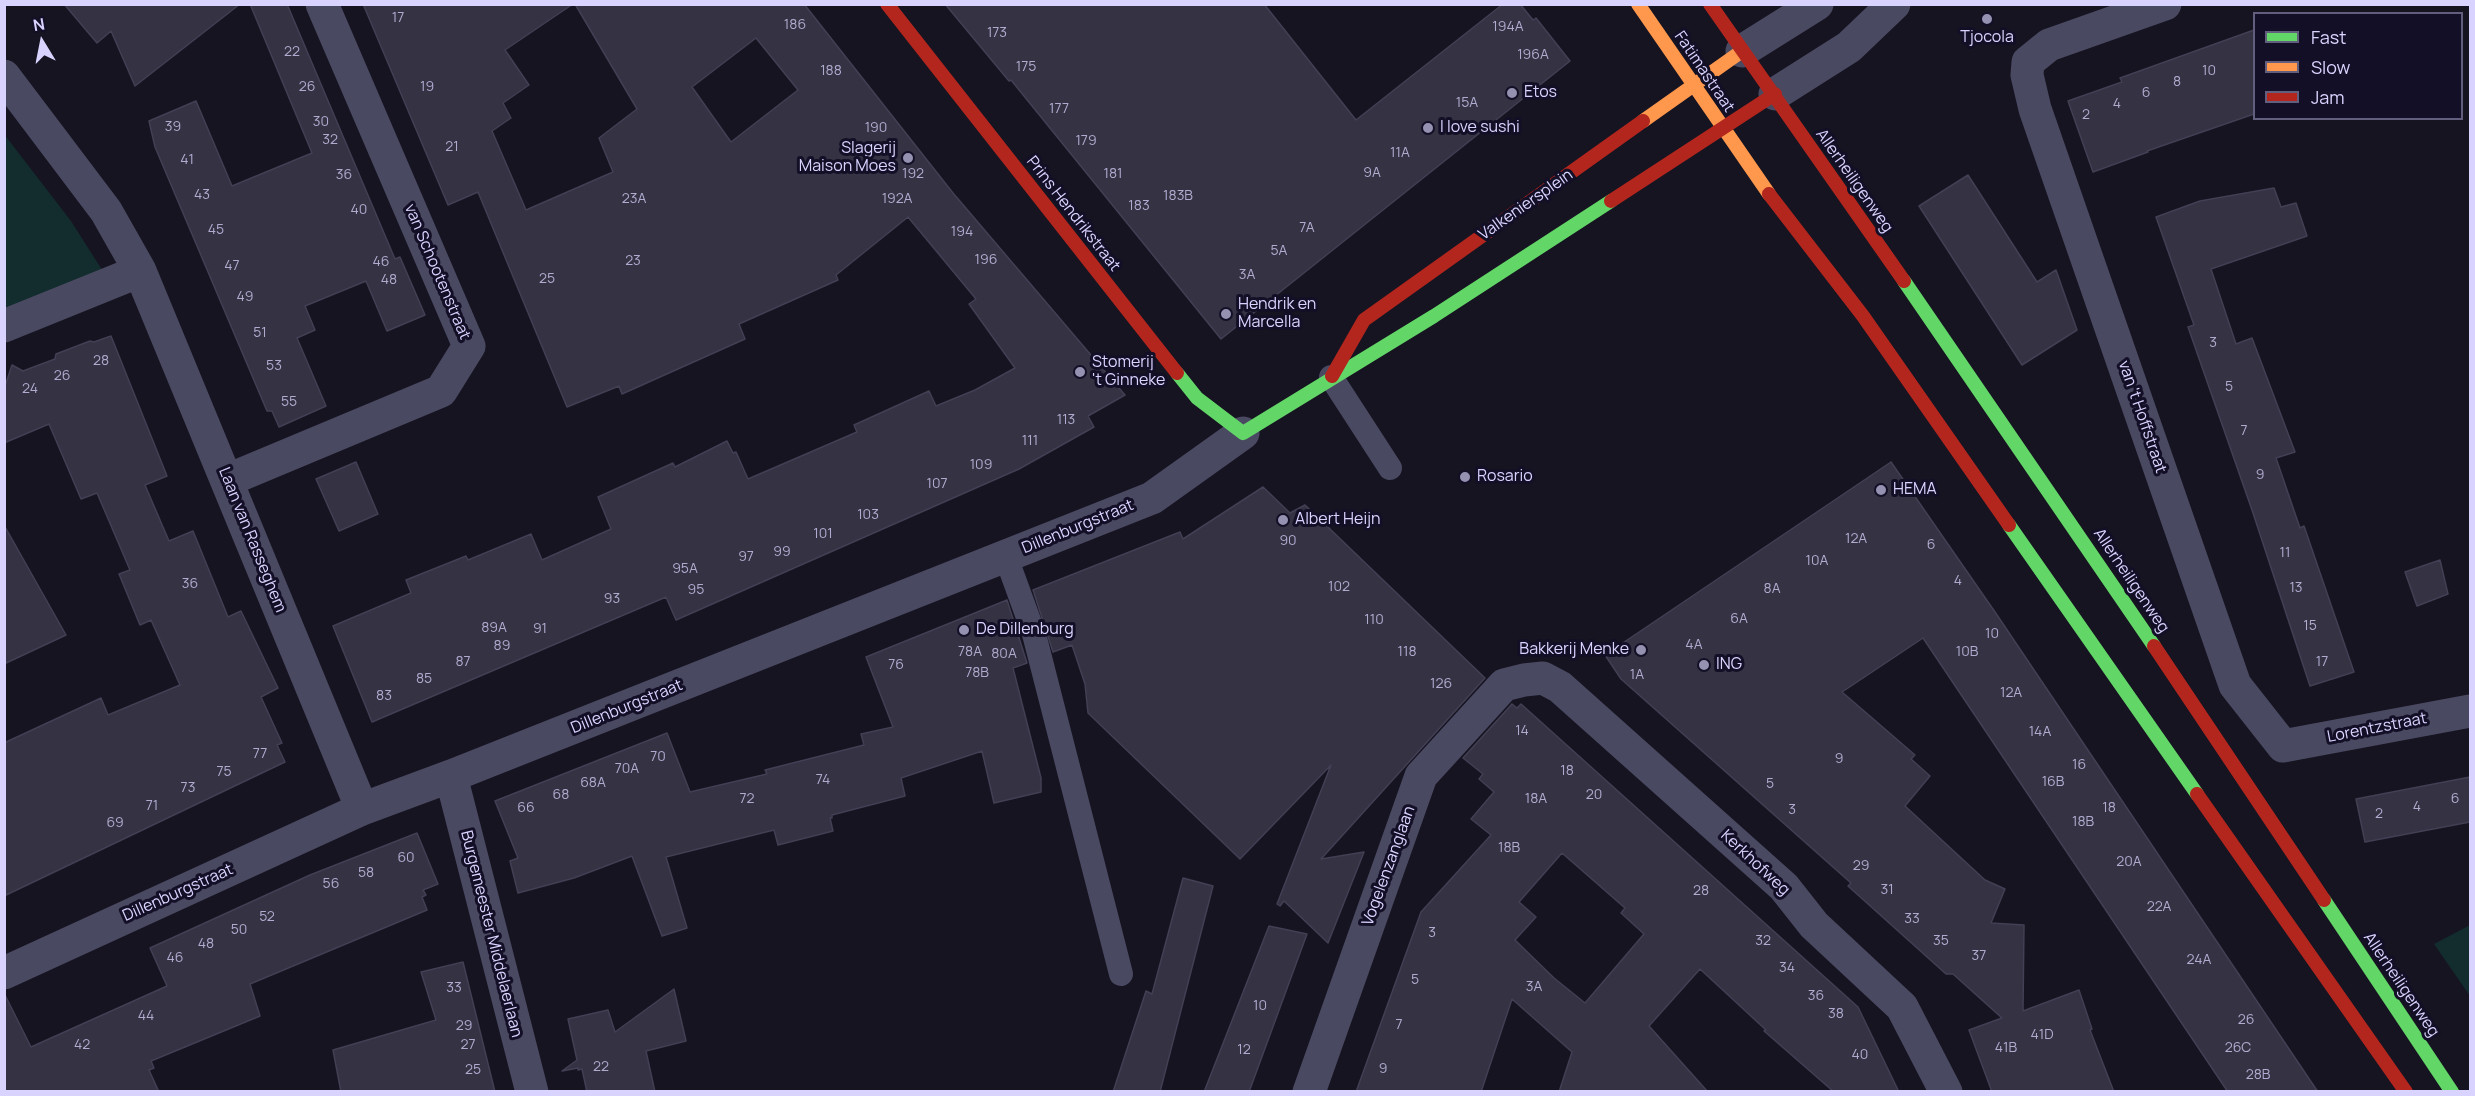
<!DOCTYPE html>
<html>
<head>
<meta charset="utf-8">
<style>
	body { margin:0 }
	#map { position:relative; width:2475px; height:1096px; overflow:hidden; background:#161421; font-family:Manrope,sans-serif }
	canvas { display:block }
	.frame { position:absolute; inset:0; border:6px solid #d9d4ff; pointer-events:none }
	.legend { position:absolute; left:2253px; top:12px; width:210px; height:108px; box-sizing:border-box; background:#130f26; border:2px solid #625e7d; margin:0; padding:8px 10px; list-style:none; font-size:18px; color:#d9d4ff }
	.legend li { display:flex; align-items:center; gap:12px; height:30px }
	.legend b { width:30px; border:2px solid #625e7d }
	.north { position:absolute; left:12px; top:12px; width:60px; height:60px; -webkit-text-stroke:4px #130f26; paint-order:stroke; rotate:350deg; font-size:16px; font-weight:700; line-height:24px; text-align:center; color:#d9d4ff }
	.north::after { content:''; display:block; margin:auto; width:21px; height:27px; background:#d9d4ff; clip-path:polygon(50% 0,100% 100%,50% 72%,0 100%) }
</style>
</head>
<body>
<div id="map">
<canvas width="2475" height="1096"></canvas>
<div class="frame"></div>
<ul class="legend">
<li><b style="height:8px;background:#63d668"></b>Fast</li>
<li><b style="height:8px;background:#ff974d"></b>Slow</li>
<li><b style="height:8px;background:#b3261e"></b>Jam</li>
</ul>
<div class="north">N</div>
</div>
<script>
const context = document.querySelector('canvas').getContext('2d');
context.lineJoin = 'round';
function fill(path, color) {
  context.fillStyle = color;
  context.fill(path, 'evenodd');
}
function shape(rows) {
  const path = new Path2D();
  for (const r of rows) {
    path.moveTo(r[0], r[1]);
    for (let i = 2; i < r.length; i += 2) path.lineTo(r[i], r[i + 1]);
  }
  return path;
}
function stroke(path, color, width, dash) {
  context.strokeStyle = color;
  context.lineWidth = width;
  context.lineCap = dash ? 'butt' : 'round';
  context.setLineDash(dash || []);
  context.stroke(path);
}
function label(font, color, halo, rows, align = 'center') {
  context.font = font + ' Manrope,sans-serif';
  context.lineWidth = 6;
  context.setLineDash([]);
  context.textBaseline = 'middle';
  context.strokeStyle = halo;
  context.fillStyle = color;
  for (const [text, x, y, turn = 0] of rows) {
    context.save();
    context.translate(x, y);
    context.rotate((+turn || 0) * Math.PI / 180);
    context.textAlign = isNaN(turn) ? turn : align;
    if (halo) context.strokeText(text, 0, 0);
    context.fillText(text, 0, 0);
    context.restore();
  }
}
const green = shape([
	[4,134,71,221,104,273,4,314],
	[2470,925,2470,996,2434,944]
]);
const building = shape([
	[64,4,240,4,135,86,111,31,97,43,64,4],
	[250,4,287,4,395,259,400,257,425,315,387,331,366,281,305,306,315,330,297,338,326,406,279,427,272,411,267,411,155,147,149,121,196,101,232,186,312,153,250,4],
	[363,4,573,4,505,50,529,85,503,103,511,118,492,131,526,210,613,172,599,138,637,109,575,4,804,4,953,193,1125,395,1088,416,1094,427,1019,469,676,620,666,597,372,722,333,626,411,593,406,580,466,556,468,560,531,534,542,560,611,529,598,497,673,463,675,467,727,441,733,453,736,452,748,479,857,432,854,425,929,391,936,406,975,390,1015,368,969,304,976,299,908,217,836,275,838,280,739,324,745,339,622,394,619,386,567,407,478,192,448,205,363,4],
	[756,38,798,90,731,142,692,87,756,38],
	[945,4,1264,4,1356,120,1503,4,1520,4,1533,20,1536,18,1570,61,1221,339,1011,80,1009,81,945,4],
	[2254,30,2254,114,2147,151,2148,152,2093,172,2068,101,2122,82,2120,78,2254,30],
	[1968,175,2037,282,2056,270,2077,330,2022,365,1919,206,1968,175],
	[2274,188,2281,207,2296,203,2307,236,2211,269,2236,344,2252,338,2295,452,2276,458,2300,528,2304,526,2354,672,2310,686,2252,510,2188,327,2194,325,2156,217,2200,201,2274,188],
	[111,336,167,476,145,485,169,541,193,531,228,617,241,611,278,688,261,697,282,743,277,745,285,762,4,896,4,743,101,698,108,715,180,685,151,620,140,625,119,574,130,570,97,493,81,499,49,424,4,443,4,389,12,365,23,371,55,359,56,354,90,341,94,342,111,336],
	[356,462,378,514,339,531,316,479,356,462],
	[1891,462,1995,612,2318,1092,2228,1092,1923,638,1842,692,1915,755,1911,759,1930,776,1905,806,1985,880,2005,889,1991,923,2024,925,2023,1011,2079,990,2092,1029,2090,1030,2114,1092,1992,1092,1969,1030,2002,1018,1953,974,1946,974,1848,886,1851,883,1621,679,1605,655,1891,462],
	[1263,487,1290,513,1305,505,1485,678,1321,859,1364,852,1328,943,1284,901,1280,906,1277,904,1331,765,1240,859,1088,713,1085,684,1072,645,1053,652,1033,590,1180,532,1183,539,1263,487],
	[4,525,66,635,4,664,4,525],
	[2440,560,2448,594,2417,606,2405,572,2440,560],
	[1007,600,1027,663,1013,668,1041,778,1041,792,994,803,982,751,901,778,905,796,832,815,832,818,830,818,833,831,778,845,774,830,666,857,687,928,662,936,632,856,574,878,518,893,510,861,518,858,495,801,667,733,690,792,767,774,765,770,864,745,861,734,893,727,866,657,1007,600],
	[1512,704,1517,708,1521,704,1858,1007,1899,1092,1834,1092,1764,1031,1766,1030,1700,969,1649,1026,1708,1092,1559,1092,1572,1052,1512,999,1481,1092,1356,1092,1421,912,1491,835,1471,819,1494,792,1479,779,1483,774,1463,758,1512,704],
	[1562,853,1625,908,1621,913,1644,934,1585,1003,1554,978,1515,940,1536,917,1519,902,1562,853],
	[2470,777,2470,822,2365,842,2356,799,2470,777],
	[417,833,438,884,423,890,426,895,422,897,427,910,250,984,260,1016,151,1061,154,1068,149,1070,159,1092,4,1092,4,993,31,1047,167,986,150,948,310,875,417,833],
	[1183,878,1213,886,1160,1092,1113,1092,1146,991,1152,994,1183,878],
	[1269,926,1307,934,1249,1092,1204,1092,1269,926],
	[463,962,495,1092,341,1092,333,1050,436,1020,421,972,463,962],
	[674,989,686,1041,646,1051,655,1092,587,1092,582,1069,578,1070,578,1068,562,1071,577,1060,568,1019,608,1010,615,1032,674,989]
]);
const lane = shape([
	[1331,377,1390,468],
	[1006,557,1034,634,1121,974]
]);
const street = shape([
	[2165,4,2049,45,2028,62,2027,75,2035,109,2235,685,2283,746,2470,711],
	[1742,51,1817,4],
	[4,76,106,211,140,271,362,809],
	[1775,94,1849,47,1894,4],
	[4,326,140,271],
	[228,480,441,391,469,346,322,4],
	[451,776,532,1092],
	[4,973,362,809,451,776,1152,498,1243,433],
	[1309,1092,1421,776,1504,685,1524,680,1543,678,1560,687,1784,887,1814,925,1902,1007,1946,1092]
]);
const fast = shape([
	[1904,281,2154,646],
	[1177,373,1197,398,1243,433,1434,316,1611,201],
	[2009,525,2197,794],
	[2324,900,2452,1092]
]);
const slow = shape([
	[1638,4,1769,194],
	[1643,121,1742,51]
]);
const jam = shape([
	[887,4,1177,373],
	[1710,4,1904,281],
	[1769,194,1863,316,2009,525],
	[1611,201,1775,94],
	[1332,376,1364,320,1643,121],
	[2154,646,2324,900],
	[2197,794,2406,1092]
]);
const markers = [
	[1987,19,6,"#9591b1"],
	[1512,93,6,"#9591b1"],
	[1428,128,6,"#9591b1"],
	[908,158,6,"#9591b1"],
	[1226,314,6,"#9591b1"],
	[1080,372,6,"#9591b1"],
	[1465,477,6,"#9591b1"],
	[1881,490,6,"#9591b1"],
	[1283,520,6,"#9591b1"],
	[964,630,6,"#9591b1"],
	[1641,650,6,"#9591b1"],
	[1704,665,6,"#9591b1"]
];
const numberNames = [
	["17",398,18],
	["186",795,25],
	["194A",1508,27],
	["173",997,33],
	["22",292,52],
	["196A",1533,55],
	["175",1026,67],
	["188",831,71],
	["10",2209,71],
	["8",2177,82],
	["26",307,87],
	["19",427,87],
	["6",2146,93],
	["15A",1467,103],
	["4",2117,104],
	["177",1059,109],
	["2",2086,115],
	["30",321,122],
	["39",173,127],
	["190",876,128],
	["32",330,140],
	["179",1086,141],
	["21",452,147],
	["11A",1400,153],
	["41",187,160],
	["9A",1372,173],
	["192",913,174],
	["181",1113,174],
	["36",344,175],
	["43",202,195],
	["183B",1178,196],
	["23A",634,199],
	["192A",897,199],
	["183",1139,206],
	["40",359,210],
	["7A",1307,228],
	["45",216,230],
	["194",962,232],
	["5A",1279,251],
	["196",986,260],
	["23",633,261],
	["46",381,262],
	["47",232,266],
	["3A",1247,275],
	["25",547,279],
	["48",389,280],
	["49",245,297],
	["51",260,333],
	["3",2213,343],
	["28",101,361],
	["53",274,366],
	["26",62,376],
	["5",2229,387],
	["24",30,389],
	["55",289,402],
	["113",1066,420],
	["7",2244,431],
	["111",1030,441],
	["109",981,465],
	["9",2260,475],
	["107",937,484],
	["103",868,515],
	["101",823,534],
	["12A",1856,539],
	["90",1288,541],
	["6",1931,545],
	["99",782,552],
	["11",2285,553],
	["97",746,557],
	["10A",1817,561],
	["95A",685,569],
	["4",1958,581],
	["36",190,584],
	["102",1339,587],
	["13",2296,588],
	["8A",1772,589],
	["95",696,590],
	["93",612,599],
	["6A",1739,619],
	["110",1374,620],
	["15",2310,626],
	["89A",494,628],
	["91",540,629],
	["10",1992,634],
	["4A",1694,645],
	["89",502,646],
	["78A",970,652],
	["118",1407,652],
	["10B",1967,652],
	["80A",1004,654],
	["87",463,662],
	["17",2322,662],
	["76",896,665],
	["78B",977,673],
	["1A",1637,675],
	["85",424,679],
	["126",1441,684],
	["12A",2011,693],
	["83",384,696],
	["14",1522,731],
	["14A",2040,732],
	["77",260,754],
	["70",658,757],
	["9",1839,759],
	["16",2079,765],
	["70A",627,769],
	["18",1567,771],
	["75",224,772],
	["74",823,780],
	["16B",2053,782],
	["68A",593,783],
	["5",1770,784],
	["73",188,788],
	["68",561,795],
	["20",1594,795],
	["72",747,799],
	["18A",1536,799],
	["6",2455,799],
	["71",152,806],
	["4",2417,807],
	["66",526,808],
	["18",2109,808],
	["3",1792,810],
	["2",2379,814],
	["18B",2083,822],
	["69",115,823],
	["18B",1509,848],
	["60",406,858],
	["20A",2129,862],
	["29",1861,866],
	["58",366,873],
	["56",331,884],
	["31",1887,890],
	["28",1701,891],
	["22A",2159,907],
	["52",267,917],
	["33",1912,919],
	["50",239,930],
	["3",1432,933],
	["32",1763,941],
	["35",1941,941],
	["48",206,944],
	["37",1979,956],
	["46",175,958],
	["24A",2199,960],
	["34",1787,968],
	["5",1415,980],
	["3A",1534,987],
	["33",454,988],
	["36",1816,996],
	["10",1260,1006],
	["38",1836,1014],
	["44",146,1016],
	["26",2246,1020],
	["7",1399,1025],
	["29",464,1026],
	["41D",2042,1035],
	["42",82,1045],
	["27",468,1045],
	["41B",2006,1048],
	["26C",2238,1048],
	["12",1244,1050],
	["40",1860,1055],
	["22",601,1067],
	["9",1383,1069],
	["25",473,1070],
	["28B",2258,1075]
];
const poiNames = [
	["Tjocola",1987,38,"center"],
	["Etos",1524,93],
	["I love sushi",1440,128],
	["Slagerij",896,149,"right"],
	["Maison Moes",896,167,"right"],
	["Hendrik en",1238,305],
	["Marcella",1238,323],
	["Stomerij",1092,363],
	["'t Ginneke",1092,381],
	["Rosario",1477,477],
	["HEMA",1893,490],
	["Albert Heijn",1295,520],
	["De Dillenburg",976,630],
	["Bakkerij Menke",1629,650,"right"],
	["ING",1716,665]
];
const streetNames = [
	["Fatimastraat",1704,72,56],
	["Allerheiligenweg",1854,181,55],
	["Valkeniersplein",1526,205,-35],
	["Prins Hendrikstraat",1073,214,52],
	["van Schootenstraat",437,272,67],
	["van 't Hoffstraat",2142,417,71],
	["Dillenburgstraat",1078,527,-22],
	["Laan van Rasseghem",252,540,68],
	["Allerheiligenweg",2131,581,56],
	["Dillenburgstraat",627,707,-22],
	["Lorentzstraat",2377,728,-11],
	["Kerkhofweg",1755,863,43],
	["Vogelenzanglaan",1389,866,-70],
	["Dillenburgstraat",178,893,-24],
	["Burgemeester Middelaerlaan",491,934,76],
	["Allerheiligenweg",2401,985,56]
];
fill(green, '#132c2d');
fill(building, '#343243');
stroke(building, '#433f54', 1.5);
stroke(lane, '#4a4962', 24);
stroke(street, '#4a4962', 33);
stroke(fast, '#63d668', 14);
stroke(slow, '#ff974d', 14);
stroke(jam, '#b3261e', 14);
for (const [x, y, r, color] of markers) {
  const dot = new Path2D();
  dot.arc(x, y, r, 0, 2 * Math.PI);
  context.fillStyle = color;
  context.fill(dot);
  stroke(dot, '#130f26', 2);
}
label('14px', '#b0acd0', null, numberNames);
label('16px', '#d9d4ff', '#130f26', poiNames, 'left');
label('16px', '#d9d4ff', '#130f26', streetNames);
</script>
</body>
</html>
